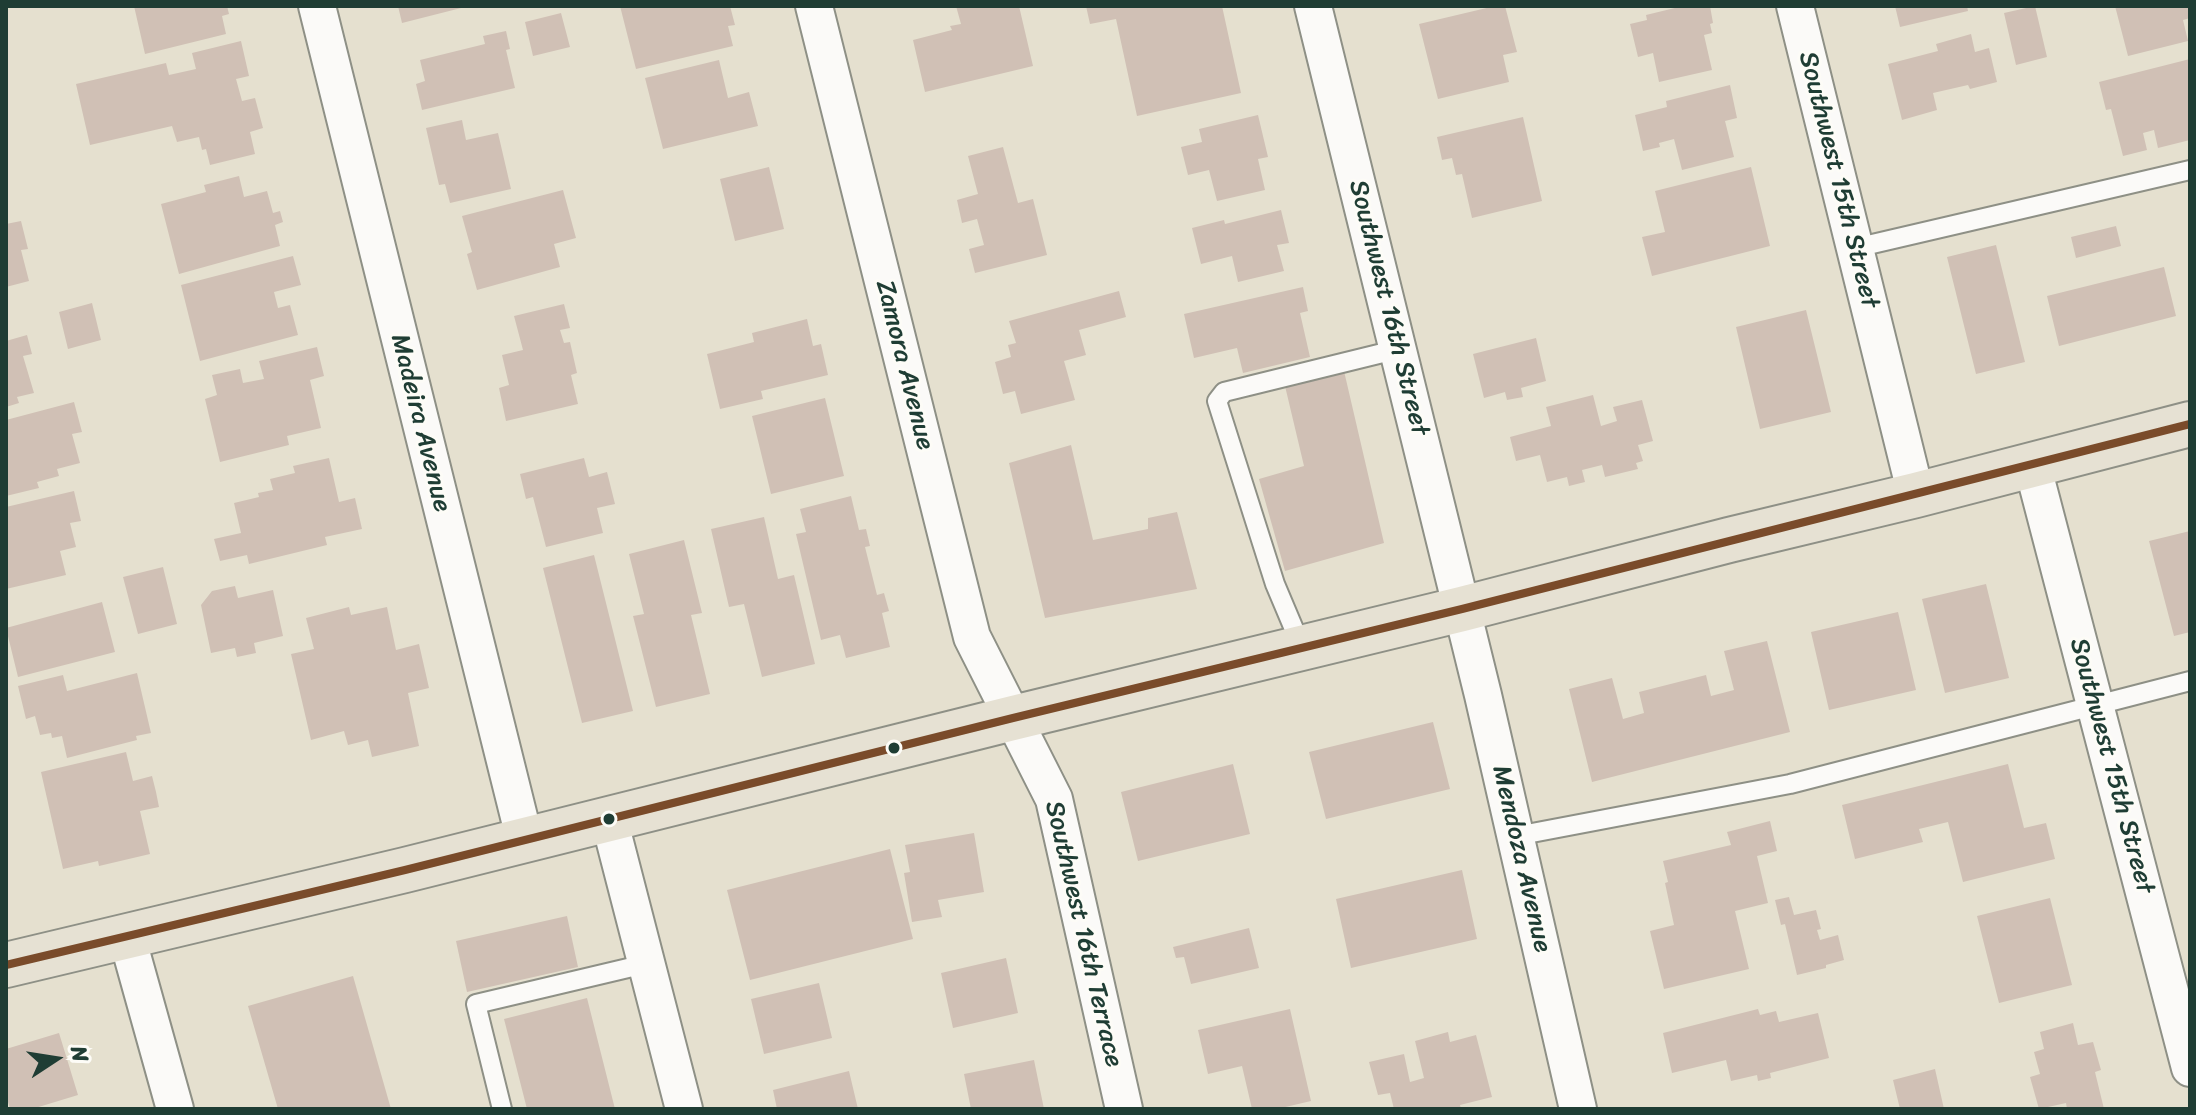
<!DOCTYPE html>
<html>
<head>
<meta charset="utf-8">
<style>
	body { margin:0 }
	#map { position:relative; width:2196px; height:1115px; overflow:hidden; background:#e5e0cf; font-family:Sriracha,sans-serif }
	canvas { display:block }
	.frame { position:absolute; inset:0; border:8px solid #1f3d34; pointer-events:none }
	.north { position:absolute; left:16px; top:1019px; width:80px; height:80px; -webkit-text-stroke:6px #fdfcf7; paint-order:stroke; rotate:78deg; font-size:22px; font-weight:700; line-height:32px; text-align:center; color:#1f3d34 }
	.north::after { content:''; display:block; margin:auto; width:28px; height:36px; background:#1f3d34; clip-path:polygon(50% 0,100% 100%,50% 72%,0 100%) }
</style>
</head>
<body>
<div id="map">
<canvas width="2196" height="1115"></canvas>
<div class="frame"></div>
<div class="north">N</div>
</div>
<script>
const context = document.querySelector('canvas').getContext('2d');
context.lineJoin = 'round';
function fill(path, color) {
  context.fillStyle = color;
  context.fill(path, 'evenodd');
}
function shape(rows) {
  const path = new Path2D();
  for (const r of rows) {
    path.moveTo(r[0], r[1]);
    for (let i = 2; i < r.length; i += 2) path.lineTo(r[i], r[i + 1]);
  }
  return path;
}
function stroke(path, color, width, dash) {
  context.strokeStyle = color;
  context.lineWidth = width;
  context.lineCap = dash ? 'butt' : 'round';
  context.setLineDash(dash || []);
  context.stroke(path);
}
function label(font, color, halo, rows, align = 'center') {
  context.font = font + ' Sriracha,sans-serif';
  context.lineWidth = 6;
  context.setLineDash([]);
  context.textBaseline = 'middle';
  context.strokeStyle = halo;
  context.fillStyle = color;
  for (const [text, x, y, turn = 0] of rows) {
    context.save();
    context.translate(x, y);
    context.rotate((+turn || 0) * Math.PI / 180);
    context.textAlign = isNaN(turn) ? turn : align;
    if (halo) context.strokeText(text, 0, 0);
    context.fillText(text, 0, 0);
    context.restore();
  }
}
const building = shape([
	[134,6,227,6,229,14,222,16,226,34,145,54],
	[398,6,465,6,465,7,402,23],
	[620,6,730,6,735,25,728,26,733,46,636,69],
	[956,6,1019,6,1033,66,925,92,913,40,952,30,950,26,961,24],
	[1086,6,1222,6,1241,93,1137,116,1116,19,1090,24],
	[1495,6,1505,6,1517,52,1503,55,1509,82,1438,99,1419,24],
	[1683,6,1710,6,1713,23,1710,24,1712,33,1704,35,1712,70,1659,82,1653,53,1638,57,1630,24,1647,20,1646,15],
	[1895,6,1967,6,1968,11,1900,27],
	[2035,6,2047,57,2016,65,2004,13],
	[2115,6,2190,6,2190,18,2183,20,2188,41,2128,56],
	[561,13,570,47,533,56,525,22],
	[506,31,510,49,506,50,515,88,422,110,416,84,425,81,420,60,485,44,483,36],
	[1971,34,1975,52,1989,48,1997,82,1970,89,1968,85,1933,93,1937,110,1902,120,1888,64,1938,51,1936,44],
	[241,41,249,76,236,79,242,101,255,98,263,128,250,132,255,154,210,165,206,149,202,150,199,137,177,142,172,126,90,145,76,84,166,63,169,75,196,69,192,53],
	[2190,59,2190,140,2158,148,2154,130,2143,133,2147,150,2123,156,2111,109,2106,110,2099,82],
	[719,60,728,98,749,92,758,126,663,149,645,78],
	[1730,85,1737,118,1725,121,1734,157,1682,170,1674,139,1659,143,1660,147,1643,151,1635,115,1667,107,1666,101],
	[1258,115,1268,157,1258,159,1265,190,1217,201,1209,170,1188,175,1181,147,1202,142,1199,129],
	[1523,117,1542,201,1472,218,1462,174,1456,175,1452,158,1442,160,1437,137],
	[462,120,466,140,498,133,511,189,450,203,445,184,439,185,426,128],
	[1003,147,1018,203,1033,199,1047,255,975,273,969,249,984,245,977,219,962,223,957,200,978,194,968,156],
	[769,167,784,229,735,241,720,179],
	[1751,167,1770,246,1652,276,1642,237,1665,232,1655,191],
	[239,176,244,197,267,191,273,213,280,211,283,222,275,225,280,246,179,274,161,204,206,192,204,185],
	[563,190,576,238,554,244,560,267,477,290,467,254,472,252,462,216],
	[1281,210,1289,243,1277,245,1284,271,1238,282,1232,256,1201,264,1192,228,1224,220,1225,224],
	[21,221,28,249,21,250,29,281,6,287,6,224],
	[2116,226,2121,246,2076,258,2071,237],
	[1996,245,2025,362,1976,374,1947,257],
	[293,256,301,285,274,292,278,308,290,305,298,335,200,361,181,285],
	[2164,267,2176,316,2059,346,2047,296],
	[1303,287,1308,311,1300,313,1310,357,1243,373,1237,348,1194,358,1184,314],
	[1119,291,1126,317,1079,330,1086,355,1064,361,1075,400,1021,414,1015,391,1003,394,995,362,1011,357,1008,345,1016,343,1009,321],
	[92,303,101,340,68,349,59,312],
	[564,304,570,328,560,330,564,343,570,342,577,373,571,375,578,404,506,421,499,388,509,385,502,355,523,350,514,316],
	[1806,310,1831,412,1760,429,1736,327],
	[807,319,813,346,821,344,828,375,761,391,763,399,720,409,707,354,754,342,752,333],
	[27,335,32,354,23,356,34,393,17,397,19,403,6,407,6,341],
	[1536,338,1546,381,1521,388,1523,397,1507,400,1505,392,1484,398,1473,354],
	[317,347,324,376,310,380,321,428,287,436,289,445,220,462,205,399,217,395,212,375,240,369,243,383,264,379,259,361],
	[1344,371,1384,543,1285,571,1259,479,1304,466,1285,386],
	[1593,395,1601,426,1617,421,1613,407,1642,400,1653,441,1638,445,1643,461,1636,463,1638,469,1605,477,1602,465,1582,470,1585,482,1569,486,1567,477,1547,482,1540,455,1516,461,1510,437,1551,426,1546,407],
	[825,398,844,476,771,494,752,416],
	[74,402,82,432,72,434,80,463,57,469,59,476,37,482,39,488,6,496,6,420],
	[1071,445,1093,540,1148,529,1148,518,1177,512,1197,589,1045,618,1009,463],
	[329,458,339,502,355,498,362,529,325,537,327,545,249,564,247,555,220,561,214,539,241,533,234,503,259,497,258,493,273,490,270,479,295,473,293,466],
	[584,458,589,477,607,472,615,504,597,508,603,533,546,547,533,497,526,499,520,474],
	[74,491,81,521,70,523,76,547,60,551,66,575,6,589,6,507],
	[851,496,859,530,866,529,870,546,865,547,877,595,884,593,889,611,882,613,890,647,846,658,840,635,821,640,796,534,806,532,800,509],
	[764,517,778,579,794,575,815,664,762,677,744,604,729,607,711,529],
	[2190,531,2190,632,2174,636,2149,541],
	[684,540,702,613,691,615,710,694,656,707,633,616,644,614,629,554],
	[594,555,633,711,582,723,543,568],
	[163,567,177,624,138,634,123,577],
	[1986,584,2009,678,1945,693,1922,599],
	[235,586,238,598,273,590,283,636,254,643,256,653,237,657,235,648,211,653,201,605,212,591],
	[102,602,115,652,18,677,6,628],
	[349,607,351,615,387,607,396,650,419,644,429,688,408,693,419,746,372,757,368,740,348,745,344,731,311,740,291,654,314,649,306,618],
	[1898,612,1916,690,1829,710,1811,632],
	[1767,641,1790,732,1592,782,1569,689,1612,678,1623,719,1644,713,1639,692,1706,675,1711,696,1734,690,1724,651],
	[137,673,151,733,136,736,137,740,67,758,62,736,52,738,51,733,40,735,35,716,26,719,18,686,63,675,67,691],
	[1433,722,1450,789,1326,819,1309,752],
	[126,752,133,781,152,776,156,792,159,807,140,811,150,854,99,866,98,861,63,869,41,772],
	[1233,764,1250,834,1138,861,1121,792],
	[2008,764,2024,828,2046,823,2055,859,1963,882,1948,822,1919,829,1923,842,1855,859,1842,805],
	[1770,821,1777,851,1757,856,1768,903,1735,911,1749,969,1664,989,1650,931,1674,925,1665,883,1668,882,1663,861,1731,845,1727,832],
	[974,833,984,892,938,900,942,917,912,922,904,873,910,872,905,845],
	[890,849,913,939,750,980,727,890],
	[1462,870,1477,939,1351,968,1336,899],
	[1789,897,1794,915,1816,910,1821,929,1817,930,1820,940,1838,935,1844,960,1826,965,1826,968,1797,975,1785,924,1781,925,1775,900],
	[2050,898,2072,985,1999,1003,1977,916],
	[567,916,578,967,467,992,456,941],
	[1249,928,1259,968,1191,984,1184,957,1176,958,1173,947],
	[1006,958,1018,1013,953,1028,941,973],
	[353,976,391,1109,278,1109,248,1006],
	[819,983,832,1038,764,1054,751,999],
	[587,998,615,1109,527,1109,504,1019],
	[1290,1009,1311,1101,1277,1109,1252,1109,1242,1066,1208,1074,1198,1030],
	[1758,1009,1760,1015,1776,1011,1779,1022,1818,1013,1829,1058,1770,1073,1771,1078,1758,1081,1757,1075,1731,1081,1726,1060,1672,1073,1663,1033],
	[2073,1023,2078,1045,2093,1042,2101,1070,2095,1072,2104,1109,2067,1109,2066,1103,2039,1109,2030,1077,2040,1074,2034,1052,2044,1049,2040,1032],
	[1448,1032,1450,1042,1476,1035,1492,1097,1460,1105,1461,1109,1394,1109,1390,1093,1378,1095,1369,1062,1404,1054,1410,1082,1424,1078,1415,1041],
	[59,1033,78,1095,32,1109,10,1109,6,1095,6,1049],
	[1034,1060,1044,1109,971,1109,964,1074],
	[1935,1069,1944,1109,1900,1109,1893,1080],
	[849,1071,858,1109,777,1109,773,1090]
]);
const service = shape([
	[1855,248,2190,170],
	[1302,648,1275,584,1217,401,1224,392,1399,349],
	[1516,836,1790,784,2190,681],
	[502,1109,476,1004,645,964]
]);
const minor = shape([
	[317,6,525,841],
	[814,6,972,637,1054,799,1124,1109],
	[1313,6,1483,695,1578,1109],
	[1795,6,1916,495],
	[2032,464,2190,1068],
	[609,819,684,1109],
	[127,937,175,1109]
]);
const primary = shape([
	[6,965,405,870,1013,718,1462,609,1729,540,1916,495,2190,424]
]);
const bus1 = shape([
	[6,965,405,870,1013,718,1462,609,2190,424]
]);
const markers = [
	[894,748,7,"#1f3d34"],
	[609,819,7,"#1f3d34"]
];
const streetNames = [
	["Southwest 15th Street",1838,180,76],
	["Southwest 16th Street",1388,308,76],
	["Zamora Avenue",904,365,76],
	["Madeira Avenue",420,423,76],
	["Southwest 15th Street",2111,766,75],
	["Mendoza Avenue",1521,859,77],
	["Southwest 16th Terrace",1083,934,77]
];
fill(building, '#d0c0b5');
stroke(service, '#8e9086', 22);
stroke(minor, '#8e9086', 40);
stroke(primary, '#8e9086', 48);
stroke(service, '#fbfaf8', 18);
stroke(minor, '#fbfaf8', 36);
stroke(primary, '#e6e1d3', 44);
stroke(bus1, '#7a4b2a', 8);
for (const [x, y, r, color] of markers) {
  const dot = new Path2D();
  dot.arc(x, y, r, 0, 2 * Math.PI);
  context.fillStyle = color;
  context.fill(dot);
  stroke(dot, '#fdfcf7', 3);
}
label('26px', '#1f3d34', '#fdfcf7', streetNames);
</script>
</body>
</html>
